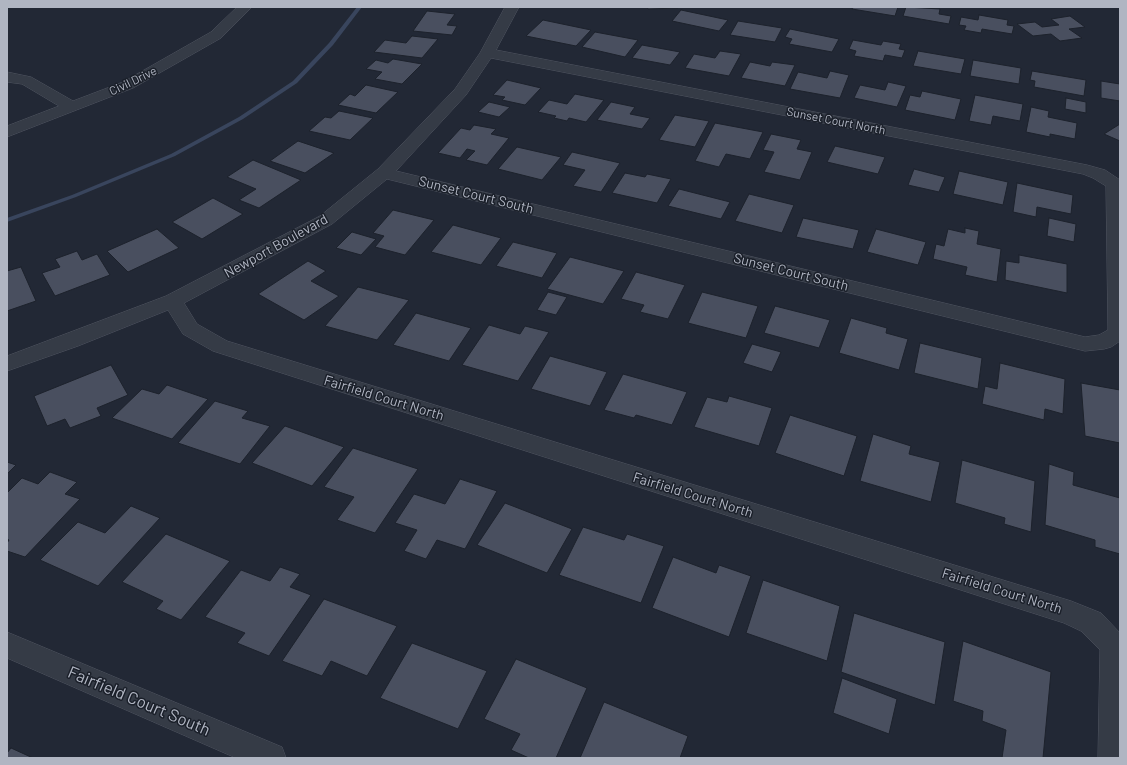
<!DOCTYPE html>
<html>
<head>
<meta charset="utf-8">
<style>
	body { margin:0 }
	#map { position:relative; width:1127px; height:765px; overflow:hidden; background:#222835; font-family:Barlow,sans-serif }
	canvas { display:block }
	.frame { position:absolute; inset:0; border:8px solid #b0b5c2; pointer-events:none }
</style>
</head>
<body>
<div id="map">
<canvas width="1127" height="765"></canvas>
<div class="frame"></div>
</div>
<script>
const context = document.querySelector('canvas').getContext('2d');
context.lineJoin = 'round';
function shape(rows) {
  const path = new Path2D();
  for (const r of rows) {
    path.moveTo(r[0], r[1]);
    for (let i = 2; i < r.length; i += 2) path.lineTo(r[i], r[i + 1]);
  }
  return path;
}
function fill(path, color) {
  context.fillStyle = color;
  context.fill(path, 'evenodd');
}
function stroke(path, color, width, dash) {
  context.strokeStyle = color;
  context.lineWidth = width;
  context.lineCap = dash ? 'butt' : 'round';
  context.setLineDash(dash || []);
  context.stroke(path);
}
function label(font, color, halo, rows, align = 'center') {
  context.font = font + ' Barlow,sans-serif';
  context.lineWidth = 3;
  context.setLineDash([]);
  context.textBaseline = 'middle';
  context.strokeStyle = halo;
  context.fillStyle = color;
  for (const [text, x, y, turn = 0] of rows) {
    context.save();
    context.translate(x, y);
    context.rotate((+turn || 0) * Math.PI / 180);
    context.textAlign = isNaN(turn) ? turn : align;
    if (halo) context.strokeText(text, 0, 0);
    context.fillText(text, 0, 0);
    context.restore();
  }
}
const stream = shape([
	[357,7,362,7,333,45,297,83,243,119,175,156,76,197,7,222,7,218,72,195,171,154,239,117,293,81,329,43,357,7]
]);
const building = shape([
	[647,7,678,7,678,8,648,9,647,7],
	[853,7,898,7,895,16,852,9,853,7],
	[906,7,940,9,939,14,951,16,949,24,903,16,906,7],
	[681,10,728,20,719,31,672,21,681,10],
	[427,11,455,14,447,25,457,26,452,35,413,31,427,11],
	[979,15,1008,20,1007,25,1014,26,1012,34,982,29,981,33,964,30,966,26,959,25,961,17,978,20,979,15],
	[1070,16,1085,27,1069,29,1082,38,1060,41,1051,34,1033,36,1017,24,1035,22,1042,27,1059,25,1051,19,1070,16],
	[543,20,591,30,576,46,526,36,543,20],
	[738,21,782,28,775,42,730,35,738,21],
	[790,29,839,39,832,52,789,44,792,39,785,37,790,29],
	[595,32,638,40,625,57,582,47,595,32],
	[412,36,438,39,422,58,374,52,385,40,406,43,412,36],
	[853,40,881,45,883,41,901,44,899,49,905,50,902,58,885,55,883,61,854,56,856,51,849,49,853,40],
	[642,45,680,52,670,65,632,58,642,45],
	[720,51,741,54,729,76,685,68,694,54,715,58,720,51],
	[918,51,965,59,961,74,913,66,918,51],
	[393,59,422,64,402,84,375,79,382,72,366,69,376,60,388,63,393,59],
	[973,60,1021,68,1019,84,970,76,973,60],
	[750,62,770,66,772,62,795,65,785,86,741,78,750,62],
	[830,71,849,75,840,98,790,89,798,72,827,78,830,71],
	[1032,71,1086,80,1084,96,1034,87,1035,81,1030,80,1032,71],
	[507,80,541,88,525,105,502,100,505,97,493,95,507,80],
	[1101,81,1120,84,1120,101,1101,98,1101,81],
	[888,82,906,86,897,107,854,98,860,85,885,90,888,82],
	[366,85,398,92,376,113,338,105,350,94,355,96,366,85],
	[922,91,961,99,955,120,905,110,910,95,920,97,922,91],
	[575,94,604,100,586,122,569,118,567,121,554,118,556,116,538,112,549,100,567,104,575,94],
	[975,95,1023,104,1020,121,993,116,991,125,969,121,975,95],
	[1066,98,1086,102,1086,113,1065,109,1066,98],
	[489,102,510,107,499,117,478,112,489,102],
	[611,102,635,107,630,114,650,118,642,129,597,120,611,102],
	[1031,107,1049,111,1048,117,1077,123,1075,139,1050,134,1050,137,1026,132,1031,107],
	[339,111,373,118,350,140,309,131,325,117,331,118,339,111],
	[675,115,709,121,695,147,659,140,675,115],
	[715,123,763,132,750,159,726,154,719,167,695,161,715,123],
	[1120,124,1120,141,1104,134,1120,124],
	[474,125,496,129,491,134,509,138,487,165,466,160,475,151,467,149,460,158,438,153,461,128,470,130,474,125],
	[771,134,801,140,797,149,812,152,800,180,764,172,774,152,763,150,771,134],
	[298,141,334,153,305,173,270,161,298,141],
	[835,146,885,157,878,174,827,162,835,146],
	[517,147,561,157,542,180,498,169,517,147],
	[572,152,620,163,601,192,573,186,585,170,563,165,572,152],
	[253,160,301,180,259,208,239,200,256,189,227,177,253,160],
	[914,169,945,177,939,192,908,185,914,169],
	[959,171,1008,182,1003,205,953,194,959,171],
	[625,173,645,177,647,174,671,179,657,203,612,193,625,173],
	[1017,183,1073,195,1071,214,1037,207,1036,217,1013,212,1017,183],
	[679,189,730,202,721,219,668,206,679,189],
	[749,194,794,205,782,233,735,221,749,194],
	[213,198,243,214,202,239,172,222,213,198],
	[393,210,434,220,405,255,375,247,384,236,373,233,393,210],
	[803,218,859,230,853,249,796,237,803,218],
	[1049,218,1076,224,1074,242,1047,236,1049,218],
	[453,225,501,238,481,265,431,252,453,225],
	[965,228,979,231,977,244,1001,249,997,282,965,275,967,267,933,259,936,244,944,246,948,229,965,233,965,228],
	[157,229,179,248,128,272,107,251,157,229],
	[876,229,926,242,918,265,867,252,876,229],
	[352,232,376,239,361,255,336,248,352,232],
	[513,242,557,253,542,278,496,266,513,242],
	[77,251,82,260,97,254,110,275,55,296,42,273,60,267,55,259,77,251],
	[1019,255,1067,264,1067,293,1005,280,1006,261,1019,263,1019,255],
	[570,257,624,271,603,304,547,289,570,257],
	[308,261,326,271,311,281,339,296,304,320,258,294,308,261],
	[21,267,36,301,7,311,7,271,21,267],
	[636,272,685,285,668,319,640,312,644,305,621,299,636,272],
	[358,287,409,300,377,340,325,326,358,287],
	[548,292,567,297,556,315,537,310,548,292],
	[702,292,758,306,746,338,688,323,702,292],
	[775,306,830,320,819,348,764,333,775,306],
	[416,313,471,328,449,361,393,345,416,313],
	[851,318,887,328,886,333,908,339,899,370,839,353,851,318],
	[489,325,520,334,525,326,549,332,518,381,462,365,489,325],
	[920,343,982,358,978,389,914,373,920,343],
	[752,344,781,352,772,372,743,363,752,344],
	[550,356,607,372,590,406,531,389,550,356],
	[1000,363,1065,379,1063,414,1045,409,1044,420,982,404,985,386,997,389,1000,363],
	[111,365,128,395,97,408,101,416,70,428,65,419,47,426,34,396,111,365],
	[623,374,687,392,672,425,636,415,634,418,604,410,623,374],
	[1081,383,1120,390,1120,443,1085,436,1081,383],
	[167,385,208,399,172,439,112,418,142,389,159,394,167,385],
	[729,396,772,408,759,446,694,427,707,397,727,402,729,396],
	[215,401,248,411,242,418,270,426,240,464,178,443,215,401],
	[790,415,857,436,844,476,775,453,790,415],
	[285,426,344,447,312,486,252,463,285,426],
	[873,434,911,446,909,454,940,462,931,502,860,481,873,434],
	[353,448,418,469,375,533,337,520,354,497,324,487,353,448],
	[962,460,1035,481,1031,532,1004,524,1005,518,955,503,962,460],
	[7,462,16,465,7,474,7,462],
	[1049,464,1074,472,1073,485,1120,498,1120,554,1095,547,1095,540,1045,525,1049,464],
	[50,472,77,482,65,494,80,499,25,557,7,551,7,543,9,540,7,539,7,493,22,478,38,484,50,472],
	[460,479,497,491,465,549,437,540,426,559,404,551,417,530,395,523,414,494,445,504,460,479],
	[505,503,572,529,547,573,477,545,505,503],
	[131,506,160,518,98,586,40,560,78,522,105,533,131,506],
	[583,527,624,540,627,534,664,546,641,603,559,575,583,527],
	[166,534,230,561,181,620,156,609,163,601,122,582,166,534],
	[673,557,716,573,719,565,751,576,729,637,652,608,673,557],
	[280,567,300,574,290,587,311,595,269,656,237,643,245,633,205,617,241,570,270,581,280,567],
	[763,580,840,606,827,661,746,633,763,580],
	[324,599,397,626,367,676,331,661,322,676,282,661,324,599],
	[854,613,945,642,935,705,841,672,854,613],
	[963,641,1051,672,1043,758,1002,758,1006,730,982,721,983,711,953,701,963,641],
	[412,643,487,671,458,729,380,698,412,643],
	[516,659,587,688,556,758,529,758,511,750,520,734,484,719,516,659],
	[842,678,897,699,889,734,833,713,842,678],
	[604,702,688,736,680,758,580,758,604,702],
	[11,748,33,758,7,758,7,753,11,748]
]);
const minor = shape([
	[237,7,252,7,221,38,133,88,7,137,7,126,59,106,22,84,7,82,7,72,31,77,73,101,123,82,211,32,237,7],
	[505,7,519,7,496,50,1087,165,1105,170,1120,180,1120,341,1111,347,1104,349,1085,351,387,179,332,224,184,303,197,324,227,341,1071,601,1101,613,1120,633,1120,758,1098,758,1100,650,1081,631,1064,623,213,351,183,334,168,310,78,346,7,371,7,356,166,296,320,216,378,169,455,89,480,53,505,7],
	[491,58,1083,174,1093,178,1106,186,1108,330,1099,335,1085,337,396,171,466,95,491,58],
	[7,632,282,747,286,758,236,758,7,658,7,632]
]);
const farStreetnames = [
	["Civil Drive",133,81,-26],
	["Sunset Court North",836,121,11]
];
const streetNames = [
	["Sunset Court South",476,195,14],
	["Newport Boulevard",276,246,-29],
	["Sunset Court South",791,272,14],
	["Fairfield Court North",384,398,17],
	["Fairfield Court North",693,495,17],
	["Fairfield Court North",1002,591,17]
];
const nearStreetnames = [
	["Fairfield Court South",139,701,23]
];
fill(stream, '#39455d');
fill(building, '#494f5f');
stroke(building, '#1d222c', 1);
stroke(minor, '#505561', 1);
fill(minor, '#353b46');
label('12px', '#b0b5c2', '#1b202a', farStreetnames);
label('14px', '#b0b5c2', '#1b202a', streetNames);
label('17px', '#b0b5c2', '#1b202a', nearStreetnames);
</script>
</body>
</html>
